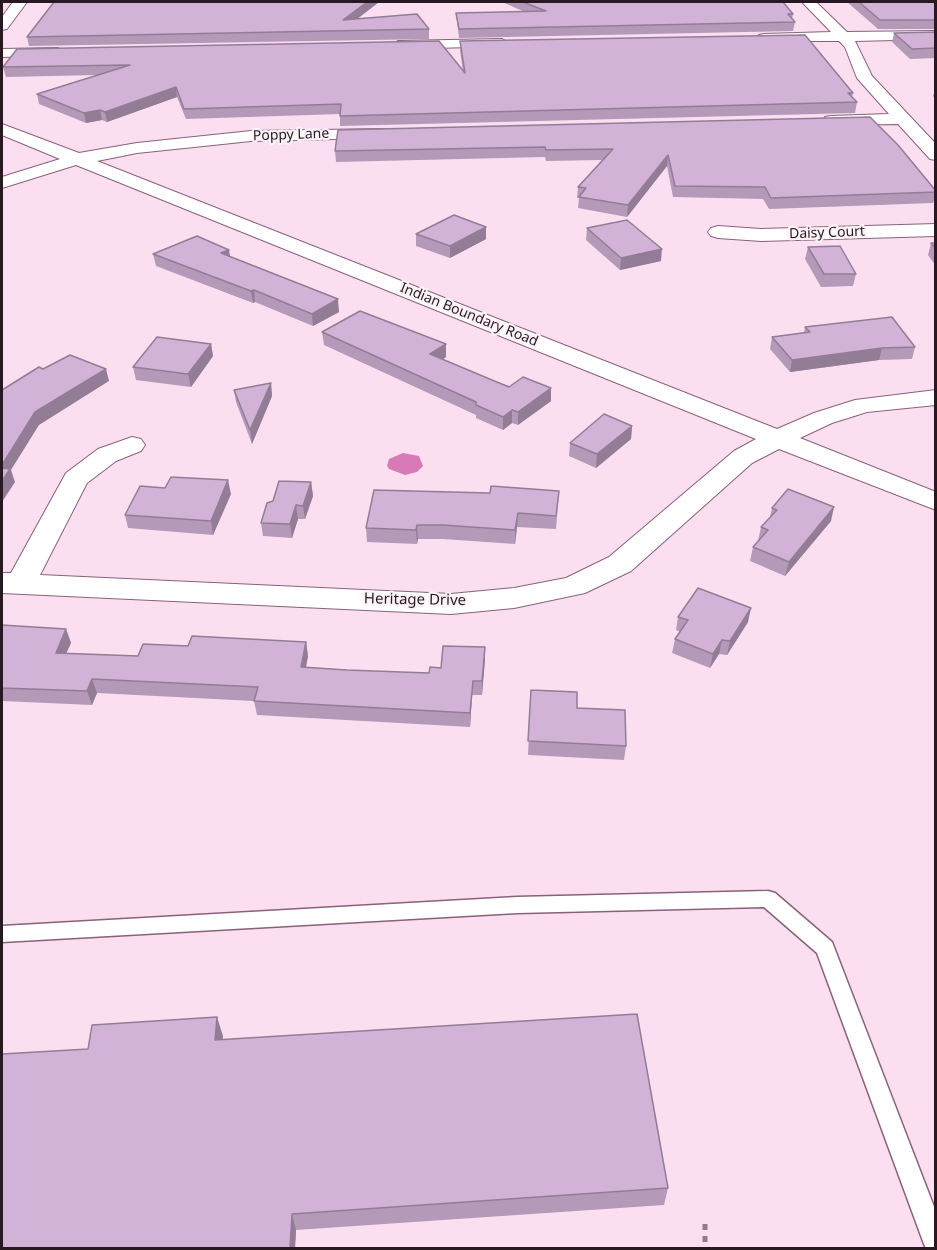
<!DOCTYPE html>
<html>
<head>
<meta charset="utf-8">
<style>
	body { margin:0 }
	#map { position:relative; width:937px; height:1250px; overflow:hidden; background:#fbdff0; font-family:"Noto Sans",sans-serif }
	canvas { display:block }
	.frame { position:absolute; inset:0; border:3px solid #281822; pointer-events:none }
</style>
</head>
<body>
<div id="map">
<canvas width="937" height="1250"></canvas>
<div class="frame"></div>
</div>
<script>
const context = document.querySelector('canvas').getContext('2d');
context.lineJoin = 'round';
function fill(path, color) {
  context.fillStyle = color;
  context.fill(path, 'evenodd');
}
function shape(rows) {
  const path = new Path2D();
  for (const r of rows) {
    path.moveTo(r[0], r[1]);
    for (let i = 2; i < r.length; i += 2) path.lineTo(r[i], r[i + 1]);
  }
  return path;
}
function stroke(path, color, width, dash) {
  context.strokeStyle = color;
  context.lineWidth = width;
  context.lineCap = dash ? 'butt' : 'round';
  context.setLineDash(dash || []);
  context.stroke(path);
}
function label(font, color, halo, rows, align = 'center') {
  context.font = font + ' "Noto Sans",sans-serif';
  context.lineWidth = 4.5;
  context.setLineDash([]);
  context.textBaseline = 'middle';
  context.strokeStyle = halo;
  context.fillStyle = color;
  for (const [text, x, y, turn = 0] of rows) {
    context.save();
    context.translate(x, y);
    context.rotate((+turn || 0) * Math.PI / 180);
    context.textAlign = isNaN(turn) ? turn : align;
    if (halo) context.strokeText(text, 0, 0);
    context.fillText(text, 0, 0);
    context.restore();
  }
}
const water = shape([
	[403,453,419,456,423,466,417,472,405,475,389,469,387,466,389,459]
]);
const path = shape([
	[705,1224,705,1248]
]);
const service = shape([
	[768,891,775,893,832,942,936,1212,936,1248,926,1248,924,1244,817,953,764,907,517,913,2,942,2,926,517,897,768,891]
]);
const minor = shape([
	[13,2,27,2,7,29,2,30,2,17,13,2],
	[802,2,816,2,847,32,936,31,936,39,855,41,872,76,936,144,936,160,930,159,898,124,825,125,823,121,825,117,831,116,889,114,857,78,845,47,839,41,759,41,757,38,759,35,764,34,831,32,802,2],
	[502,39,509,43,507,46,398,49,391,45,398,41,502,39],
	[58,48,65,52,63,55,2,57,2,49,58,48],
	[2,124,79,153,137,143,251,131,385,129,388,133,385,137,379,138,251,141,137,153,97,161,777,429,814,413,855,400,936,390,936,405,867,412,832,423,800,438,936,492,936,510,779,449,752,463,631,571,585,593,514,608,451,614,2,593,2,573,11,573,66,473,98,449,132,437,141,439,145,445,141,451,116,461,87,483,40,575,451,594,514,588,566,578,609,557,734,451,756,439,76,165,2,188,2,177,60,159,2,135,2,124],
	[936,224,936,236,761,241,718,238,711,236,708,232,711,228,718,226,761,229,936,224]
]);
const wall = shape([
	[54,2,379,2,357,19,429,29,429,39,29,46,27,37],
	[502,2,783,2,793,14,792,19,795,22,793,31,459,38,456,13,525,12],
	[847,2,936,2,936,29,878,29],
	[936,32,936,58,910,59,892,42,894,33],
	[460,41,853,93,852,97,857,102,855,113,340,126,340,114,186,119,177,97,107,122,102,120,86,123,39,104,37,94,97,75,6,77,3,67,17,49,463,72,460,50],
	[936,88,936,99,933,96],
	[870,117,936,191,936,195,933,203,769,209,763,199,673,197,667,166,627,217,578,208,579,198,577,198,578,187,602,160,546,161,545,157,336,162,335,151],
	[587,228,661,261,620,270,586,240],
	[416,234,486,239,450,258,416,246],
	[931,243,936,243,936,266,928,255],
	[808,247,856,274,853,286,821,287,805,259],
	[153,254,230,257,339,312,313,326,255,302,253,303,156,266],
	[805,327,915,347,912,359,879,360,790,372,770,349,772,337,804,333],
	[322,332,446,344,446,357,442,359,492,380,551,401,518,425,512,423,503,430,476,418,476,415,324,345],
	[211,344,213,356,191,387,136,380,133,367],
	[271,383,272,396,252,444,236,402,234,390],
	[632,426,631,439,596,468,569,456,570,443],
	[311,482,313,496,305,519,298,519,292,538,263,536,261,523],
	[559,491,556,529,517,527,515,544,443,539,418,539,417,544,367,542,366,528,490,493],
	[231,494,213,535,128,528,125,515],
	[772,508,831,521,785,576,750,561,753,547,758,541,761,527,770,517],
	[678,617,748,622,727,655,719,654,710,668,672,653,675,639,680,632,676,630],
	[2,625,66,629,71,643,66,653,138,656,188,646,306,642,308,656,306,667,347,670,429,673,485,647,482,695,472,695,470,727,257,715,254,701,97,693,92,705,2,701],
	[531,690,577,708,626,746,624,760,528,755],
	[223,1036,222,1039,668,1188,664,1205,296,1230,295,1248,2,1248,88,1049]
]);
const shadedWall = shape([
	[367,2,379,2,344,29,343,20],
	[176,87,177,97,107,122,105,112],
	[100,110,102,120,86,123,84,113],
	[668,155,667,166,627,217,628,205],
	[486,227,486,239,450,258,450,246],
	[662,249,661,261,620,270,621,258],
	[229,250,231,262,221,253],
	[254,290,255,302,253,303,251,291],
	[338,299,339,312,313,326,312,314],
	[211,344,213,356,191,387,188,374],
	[446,344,446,357,431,367,430,354],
	[882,348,879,360,790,372,792,360],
	[106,369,109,381,39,425,11,470,15,482,2,502,2,465,35,412],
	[271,383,272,396,252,444,250,430],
	[551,388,551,401,518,425,518,412],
	[512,410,512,423,503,430,503,417],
	[632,426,631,439,596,468,597,454],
	[228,480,231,494,213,535,211,521],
	[311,482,313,496,305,519,303,506],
	[296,505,298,519,292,538,290,524],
	[834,507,831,521,785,576,789,562],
	[518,513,517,527,515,544,515,530],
	[417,525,418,539,417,544,416,530],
	[751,608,748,622,727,655,730,641],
	[66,629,71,643,60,667,56,653],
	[722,640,719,654,710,668,713,654],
	[306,642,308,656,303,681,301,667],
	[485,647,485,661,482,695,482,681],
	[92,679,97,693,92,705,87,691],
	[473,681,472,695,470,727,470,713],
	[217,1017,223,1036,221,1058,215,1040],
	[292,1214,296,1230,295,1248,290,1248]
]);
const building = shape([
	[54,2,367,2,343,20,417,14,429,29,27,37,54,2],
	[523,2,783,2,793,14,788,14,795,22,459,29,456,13,546,11,523,2],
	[859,2,936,2,936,20,880,20,859,2],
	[936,32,936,48,912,49,894,33,936,32],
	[805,35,853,93,848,93,857,102,340,116,341,104,184,109,176,87,105,112,100,110,84,113,37,94,130,65,3,67,17,49,439,41,465,73,460,41,805,35],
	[870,117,898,145,936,191,936,192,771,198,765,187,675,186,668,155,628,205,579,197,586,188,578,187,613,149,546,150,545,147,335,151,338,130,870,117],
	[454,215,486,227,450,246,416,234,454,215],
	[627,220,662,249,621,258,587,228,627,220],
	[197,236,229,250,221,253,338,299,312,314,254,290,251,291,153,254,197,236],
	[931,243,936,243,936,249,931,243],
	[840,246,856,274,824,274,808,247,840,246],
	[360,311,446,344,430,354,492,380,509,387,523,377,551,388,518,412,512,410,503,417,476,405,476,402,322,332,360,311],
	[892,317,915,347,882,348,792,360,772,337,810,332,805,327,892,317],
	[157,337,211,344,188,374,133,367,157,337],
	[70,355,106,369,35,412,2,465,2,390,39,367,43,369,70,355],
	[271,383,250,430,234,390,271,383],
	[604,414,632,426,597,454,570,443,604,414],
	[2,468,10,469,2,481,2,468],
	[171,477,228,480,211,521,125,515,140,486,165,488,171,477],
	[279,481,311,482,303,506,296,505,290,524,261,523,267,503,273,501,279,481],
	[491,486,559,491,556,516,518,513,515,530,443,525,417,525,416,530,366,528,374,490,490,493,491,486],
	[788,489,834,507,789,562,753,547,768,530,761,527,777,510,772,508,788,489],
	[698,588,751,608,730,641,722,640,713,654,675,639,688,620,678,617,698,588],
	[2,625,66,629,56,653,138,656,143,644,188,646,192,636,306,642,301,667,347,670,429,673,430,667,441,668,443,646,485,647,482,681,473,681,470,713,254,701,258,687,92,679,87,691,2,688,2,625],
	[531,690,577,692,577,708,625,710,626,746,528,741,531,690],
	[637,1014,668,1188,292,1214,290,1248,2,1248,2,1054,88,1049,92,1025,217,1017,215,1040,637,1014]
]);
const farStreetnames = [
	["Poppy Lane",291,135,-2],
	["Daisy Court",827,233,-2],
	["Indian Boundary Road",469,315,22]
];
const streetNames = [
	["Heritage Drive",415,600,1]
];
fill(water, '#d77ab7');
stroke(service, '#89617a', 3);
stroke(minor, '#89617a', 2);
stroke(path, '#917b88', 5, [6, 6]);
fill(service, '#fff');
fill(minor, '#fff');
fill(wall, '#b599b9');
fill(shadedWall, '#937d96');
fill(building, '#d2b2d7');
stroke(building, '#937d96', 1.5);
label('14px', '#281822', '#fcf3f8', farStreetnames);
label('15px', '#281822', '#fcf3f8', streetNames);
</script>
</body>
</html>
